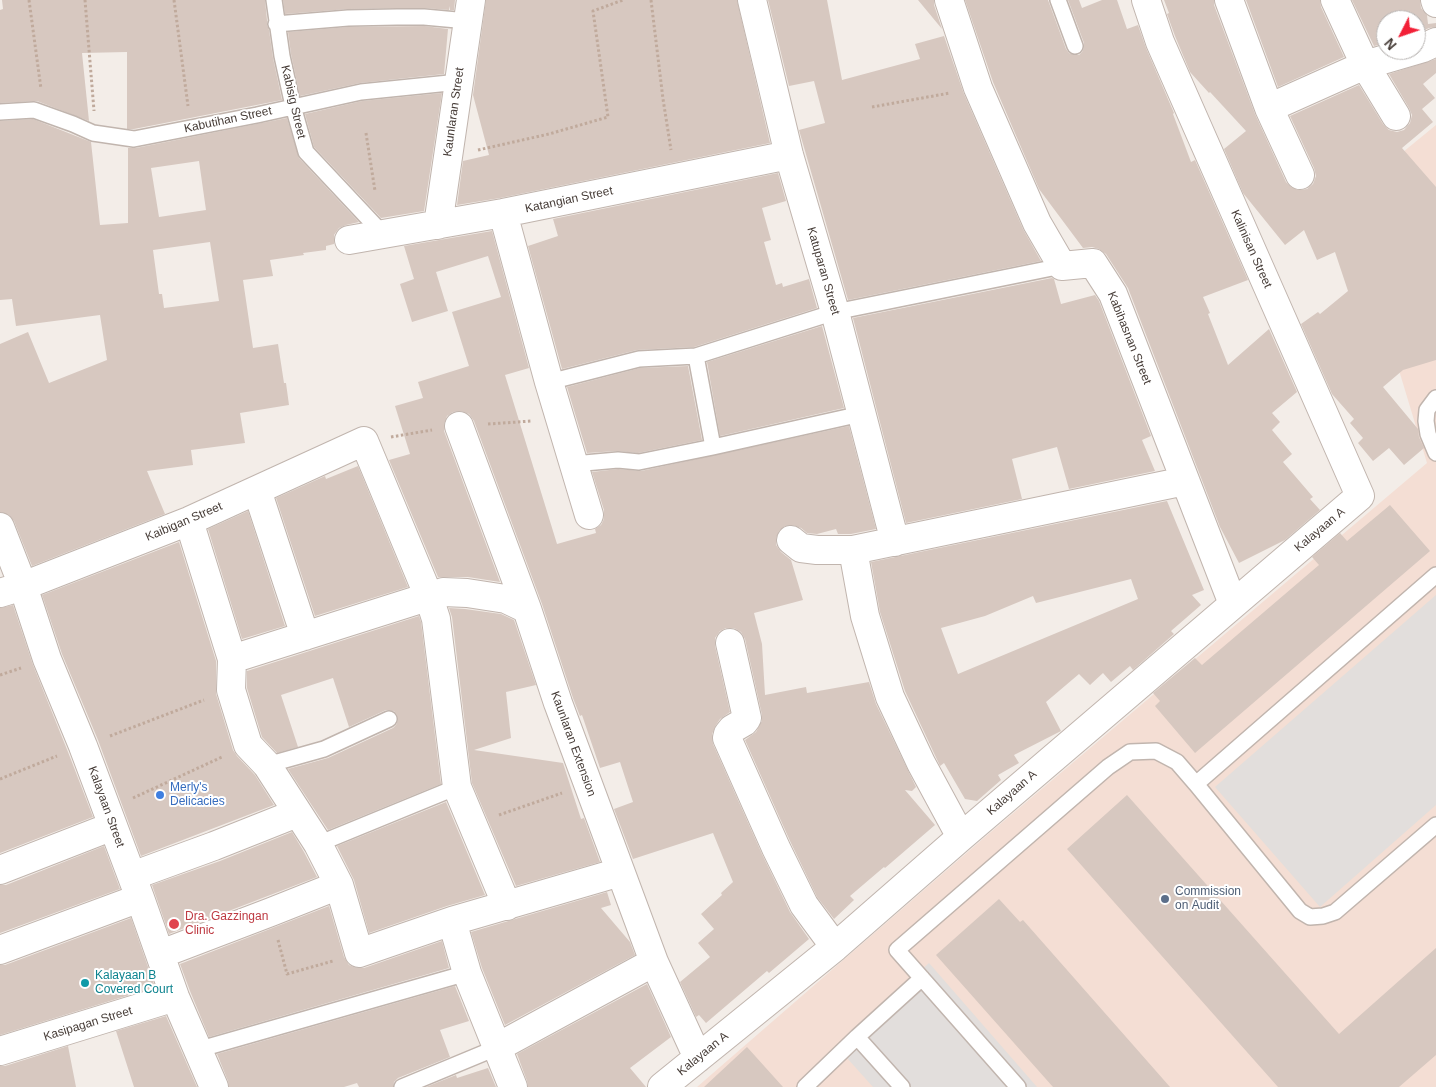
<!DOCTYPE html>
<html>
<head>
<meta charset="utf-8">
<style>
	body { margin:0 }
	#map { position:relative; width:1436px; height:1087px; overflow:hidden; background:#f3ede8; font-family:Arial,sans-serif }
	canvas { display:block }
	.north { position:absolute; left:1376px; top:10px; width:50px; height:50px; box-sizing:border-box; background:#fff; border:1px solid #b5b1af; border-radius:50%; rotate:229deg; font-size:14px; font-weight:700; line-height:20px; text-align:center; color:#463c37 }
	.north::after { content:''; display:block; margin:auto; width:18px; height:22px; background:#f22037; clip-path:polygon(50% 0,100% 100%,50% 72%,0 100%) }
</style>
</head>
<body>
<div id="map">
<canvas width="1436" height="1087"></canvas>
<div class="north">N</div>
</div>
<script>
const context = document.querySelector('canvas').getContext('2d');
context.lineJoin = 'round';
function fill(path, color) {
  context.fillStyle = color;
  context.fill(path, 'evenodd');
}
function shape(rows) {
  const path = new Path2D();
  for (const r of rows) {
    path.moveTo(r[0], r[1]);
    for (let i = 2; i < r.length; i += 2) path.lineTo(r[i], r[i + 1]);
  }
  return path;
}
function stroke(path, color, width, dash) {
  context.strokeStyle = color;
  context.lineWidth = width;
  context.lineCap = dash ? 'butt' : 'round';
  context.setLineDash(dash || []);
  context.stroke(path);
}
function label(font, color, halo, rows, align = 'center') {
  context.font = font + ' Arial,sans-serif';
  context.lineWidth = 4;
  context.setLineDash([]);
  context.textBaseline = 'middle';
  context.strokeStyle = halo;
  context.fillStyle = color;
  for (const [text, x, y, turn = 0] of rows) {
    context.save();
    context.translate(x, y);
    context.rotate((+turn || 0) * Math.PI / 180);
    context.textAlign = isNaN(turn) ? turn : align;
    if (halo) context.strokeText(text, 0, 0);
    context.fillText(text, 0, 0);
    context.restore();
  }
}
const commercial = shape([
	[1436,125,1436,1087,697,1087,985,837,1427,463,1347,198]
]);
const parking = shape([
	[1436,595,1436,805,1320,907,1215,787],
	[929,963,1037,1087,873,1087,838,1048]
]);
const building = shape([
	[2,0,265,0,267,20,267,25,269,30,273,58,282,100,134,129,127,129,127,52,82,53,89,121,37,101,0,103,0,10,3,9],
	[283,0,455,0,454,10,450,10,449,6,449,10,424,8,348,9,285,14],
	[486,0,737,0,770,143,500,198,457,205,463,161,489,155,473,95],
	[768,0,827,0,842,80,920,59,915,44,944,36,964,94,1023,229,1041,261,848,300,799,130,825,123,814,81,789,86],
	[918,0,934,0,934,5,942,29],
	[965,0,1048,0,1066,49,1069,53,1074,55,1079,55,1082,52,1084,48,1084,43,1068,0,1079,0,1082,8,1102,0,1117,0,1127,29,1138,25,1146,48,1174,113,1173,114,1191,162,1195,160,1248,280,1203,297,1210,313,1208,314,1228,365,1269,329,1297,392,1272,413,1280,422,1272,430,1292,454,1283,462,1313,497,1310,499,1320,510,1285,540,1239,563,1220,527,1128,288,1106,254,1099,249,1092,247,1083,248,1039,189,993,82],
	[1164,0,1214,0,1214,5,1255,114,1286,182,1291,187,1298,190,1307,189,1313,184,1316,176,1314,168,1290,116,1359,85,1383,124,1389,130,1397,132,1404,130,1410,123,1412,115,1409,108,1389,74,1436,59,1436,73,1423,84,1435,98,1422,109,1433,122,1402,148,1436,187,1436,360,1403,370,1383,387,1418,429,1419,437,1424,448,1404,465,1389,448,1373,461,1358,443,1363,438,1350,423,1354,419,1332,394,1301,324,1318,312,1320,314,1348,291,1335,252,1317,260,1304,230,1285,245,1243,193,1224,149,1246,131,1210,92,1209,93,1190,72,1175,36,1167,14,1169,13],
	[1246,0,1320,0,1321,7,1344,57,1278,87],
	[1352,0,1420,0,1421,8,1427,15,1428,24,1436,23,1436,27,1429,28,1416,34,1416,20,1386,20,1386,43,1374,46],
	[424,26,448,29,444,74,360,83,300,96,291,54,288,32,348,27],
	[442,93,424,211,381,218,314,147,305,114,362,101],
	[287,118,299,158,359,222,346,225,339,228,334,235,334,244,326,246,326,250,303,253,304,255,270,260,273,276,243,280,253,348,278,344,284,383,286,383,289,405,240,413,245,443,191,450,193,465,147,471,165,514,32,566,14,521,9,515,0,512,0,344,28,332,49,383,107,360,100,315,16,326,12,299,0,300,0,121,33,119,91,142,100,225,128,223,128,148,136,148],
	[199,161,206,210,159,217,151,168],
	[210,242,219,301,164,308,162,294,159,294,153,250],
	[778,173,786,201,762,208,771,240,764,242,776,285,782,283,783,287,809,279,817,308,694,347,637,350,562,369,528,246,558,236,553,219],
	[492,231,529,368,505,375,557,544,596,533,595,529,601,525,604,519,604,510,592,472,618,469,641,471,849,426,876,529,851,534,838,534,836,529,817,534,807,533,801,528,793,525,785,526,779,531,776,538,776,545,781,552,791,560,803,600,754,613,762,644,765,695,806,687,807,693,869,682,876,704,916,787,912,791,905,790,935,825,885,868,884,867,850,896,854,900,834,919,817,897,790,841,745,740,756,732,762,721,762,715,745,639,741,632,734,628,726,628,720,631,715,638,715,646,730,712,720,719,716,725,712,734,713,744,762,854,790,912,809,939,769,973,767,971,706,1023,699,1015,696,1017,680,982,710,957,698,943,714,929,701,914,722,895,721,893,733,882,713,833,633,859,614,809,633,802,620,762,600,768,582,715,580,716,573,698,542,604,474,421,469,414,461,411,453,412,447,416,444,424,444,431,500,582,468,577,438,577,389,460,410,454,395,406,423,398,418,382,469,366,452,312,501,297,488,256,436,272,448,311,412,322,400,284,414,279,404,246],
	[1052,278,1054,279,1061,304,1095,295,1099,301,1151,436,1142,440,1155,471,1069,489,1057,447,1012,459,1022,499,906,523,853,318],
	[822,326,844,408,720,436,707,362],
	[688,366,702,440,638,453,617,451,587,453,567,387,640,368],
	[358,466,408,587,315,616,276,498,325,476,326,479],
	[1167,501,1204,590,1192,595,1201,605,1171,631,1174,634,1133,670,1130,666,1111,682,1103,673,1090,685,1079,674,1046,702,1061,731,1014,755,1019,763,998,775,1001,780,977,801,965,799,944,763,940,766,905,691,880,612,871,562],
	[1131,579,1138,599,958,674,941,628,985,616,1033,596,1036,603],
	[1390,505,1430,551,1195,753,1155,706,1160,701,1153,693,1195,658,1202,665,1319,565,1312,557,1340,533,1347,541],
	[248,511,285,626,242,639,208,529],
	[179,542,216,661,216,694,233,750,237,756,255,775,274,805,141,856,98,740,62,654,42,595],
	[13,605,33,665,68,752,93,817,0,853,0,608],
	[449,608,465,609,501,614,514,620,536,685,506,692,511,738,474,750,563,763,581,819,584,818,600,862,516,886,472,783,452,617],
	[419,616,421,622,441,784,328,830,288,769,328,758,393,728,396,725,398,720,397,715,394,711,386,710,349,727,333,678,281,695,298,747,277,753,262,737,247,688,247,671],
	[1127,795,1339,1034,1436,948,1436,1055,1399,1087,1278,1087,1067,849],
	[446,802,485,895,447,906,369,933,354,880,337,846],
	[292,832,304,852,317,877,169,934,152,885,220,861],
	[104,846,120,889,0,933,0,885,6,885],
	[607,892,611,905,601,908,630,942,635,955,505,1025,482,968,471,932],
	[999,899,1020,922,1023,920,1170,1087,1053,1087,936,955],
	[329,906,344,957,349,965,356,968,364,968,442,941,449,968,209,1037,190,991,180,964],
	[131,918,155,987,0,1035,0,965,5,965],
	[647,984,671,1037,630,1068,646,1087,528,1087,527,1081,517,1054],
	[455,986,469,1021,440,1030,450,1057,398,1078,394,1082,393,1087,359,1087,357,1083,344,1087,229,1087,228,1081,217,1054],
	[166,1016,197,1087,134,1087,116,1031],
	[68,1046,76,1087,0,1087,0,1066,5,1066],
	[747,1047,783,1087,704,1087],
	[488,1068,496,1087,426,1087,456,1075,457,1078]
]);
const path = shape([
	[29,0,41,89],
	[85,0,94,111],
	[174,0,188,106],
	[651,0,663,99,671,150],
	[872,107,950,93],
	[366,133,375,191],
	[478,150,549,134,608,117,593,11,623,0],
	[488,424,532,421],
	[391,437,432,430],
	[0,675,21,668],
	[110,736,204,700],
	[0,779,57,756],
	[133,798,222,757],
	[499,815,562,793],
	[278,940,287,974,333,961]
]);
const lane = shape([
	[274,0,282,56,293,106,306,152,383,234],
	[1058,0,1075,46],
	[276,24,348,18,397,17,424,17,468,21],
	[0,112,34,110,73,124,93,133,134,139,257,115,361,92,459,82],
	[696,356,713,447],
	[549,382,639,359,696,356,835,312,1062,266],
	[1436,398,1427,410,1426,421,1428,434,1436,453],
	[573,464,618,460,639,462,713,447,861,414],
	[267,765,324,749,389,719],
	[1196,784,1436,575],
	[318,844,457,787],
	[857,1037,902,1087],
	[197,1050,467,973],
	[402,1087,496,1048],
	[805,1087,857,1037,922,978],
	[1018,1087,897,950,1108,767,1130,752,1156,751,1177,762,1196,784,1300,911,1310,917,1323,916,1335,912,1436,825]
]);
const street = shape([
	[752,0,789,155,835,312,895,542],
	[949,0,978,88,1037,223,1062,266,1093,263,1113,294,1233,604],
	[1229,0,1269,108,1300,175],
	[1335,0,1365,65,1396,116],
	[1435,0,1436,3],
	[1269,108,1365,65,1423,48,1436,42],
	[503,213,549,382,589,515],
	[438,225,471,0],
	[349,240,503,213,789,155],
	[459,426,527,609,558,703,654,962,698,1058],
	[257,490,305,636],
	[189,521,232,659,231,690,248,745,267,765,318,844,339,885,359,953,452,921,620,872],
	[0,527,23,586,47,659,83,746,140,898,175,997,214,1087],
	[791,540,801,548,817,550,853,550,1185,481],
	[853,550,865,616,890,697,921,763,961,837],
	[0,593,23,586,189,521,364,441,429,597,436,619,457,787,507,906],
	[730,643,747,718,744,722,732,729,728,734,727,738,776,848,804,905,835,947],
	[232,659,443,592,467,593,506,599,527,609],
	[0,870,113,826],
	[132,876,214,846,297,813],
	[452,921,467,973,513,1087],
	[0,950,140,898],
	[161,954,271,912,339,885],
	[496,1048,654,962],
	[0,1051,175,997],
	[662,1087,835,947,961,837,1360,496,1160,42,1146,0]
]);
const markers = [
	[160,795,5,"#3f7fe0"],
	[1165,899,5,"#5c6f8a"],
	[174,924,6,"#e0444e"],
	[85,983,5,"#0f9aa8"]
];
const streetNames = [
	["Kabisig Street",293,102,77],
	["Kaunlaran Street",454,112,-82],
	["Kabutihan Street",228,120,-12],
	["Katangian Street",569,200,-12],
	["Kalinisan Street",1251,249,66],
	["Katuparan Street",823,271,74],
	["Kabihasnan Street",1129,338,68],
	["Kaibigan Street",184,522,-23],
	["Kalayaan A",1320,530,-40],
	["Kaunlaran Extension",573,744,70],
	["Kalayaan A",1012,793,-41],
	["Kalayaan Street",106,807,70],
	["Kasipagan Street",88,1024,-17],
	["Kalayaan A",703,1054,-39]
];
const shopNames = [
	["Merly's",170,788],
	["Delicacies",170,802]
];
const serviceNames = [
	["Commission",1175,892],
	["on Audit",1175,906]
];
const healthNames = [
	["Dra. Gazzingan",185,917],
	["Clinic",185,931]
];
const cultureNames = [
	["Kalayaan B",95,976],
	["Covered Court",95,990]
];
fill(commercial, '#f4ded4');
fill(parking, '#e2dedc');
fill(building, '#d7c8c0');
stroke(lane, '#c1b5ae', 18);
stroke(street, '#c1b5ae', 30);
stroke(path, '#c0aa9c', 3, [2.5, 2.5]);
stroke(lane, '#fff', 15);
stroke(street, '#fff', 28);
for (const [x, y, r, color] of markers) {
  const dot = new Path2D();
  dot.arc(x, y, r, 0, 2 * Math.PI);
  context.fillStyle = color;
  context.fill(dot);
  stroke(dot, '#fff', 2);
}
label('12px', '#463c37', '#fff', streetNames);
label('12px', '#366cbe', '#fff', shopNames, 'left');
label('12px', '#4e5e75', '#fff', serviceNames, 'left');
label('12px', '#be3a42', '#fff', healthNames, 'left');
label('12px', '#0d838f', '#fff', cultureNames, 'left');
</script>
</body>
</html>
